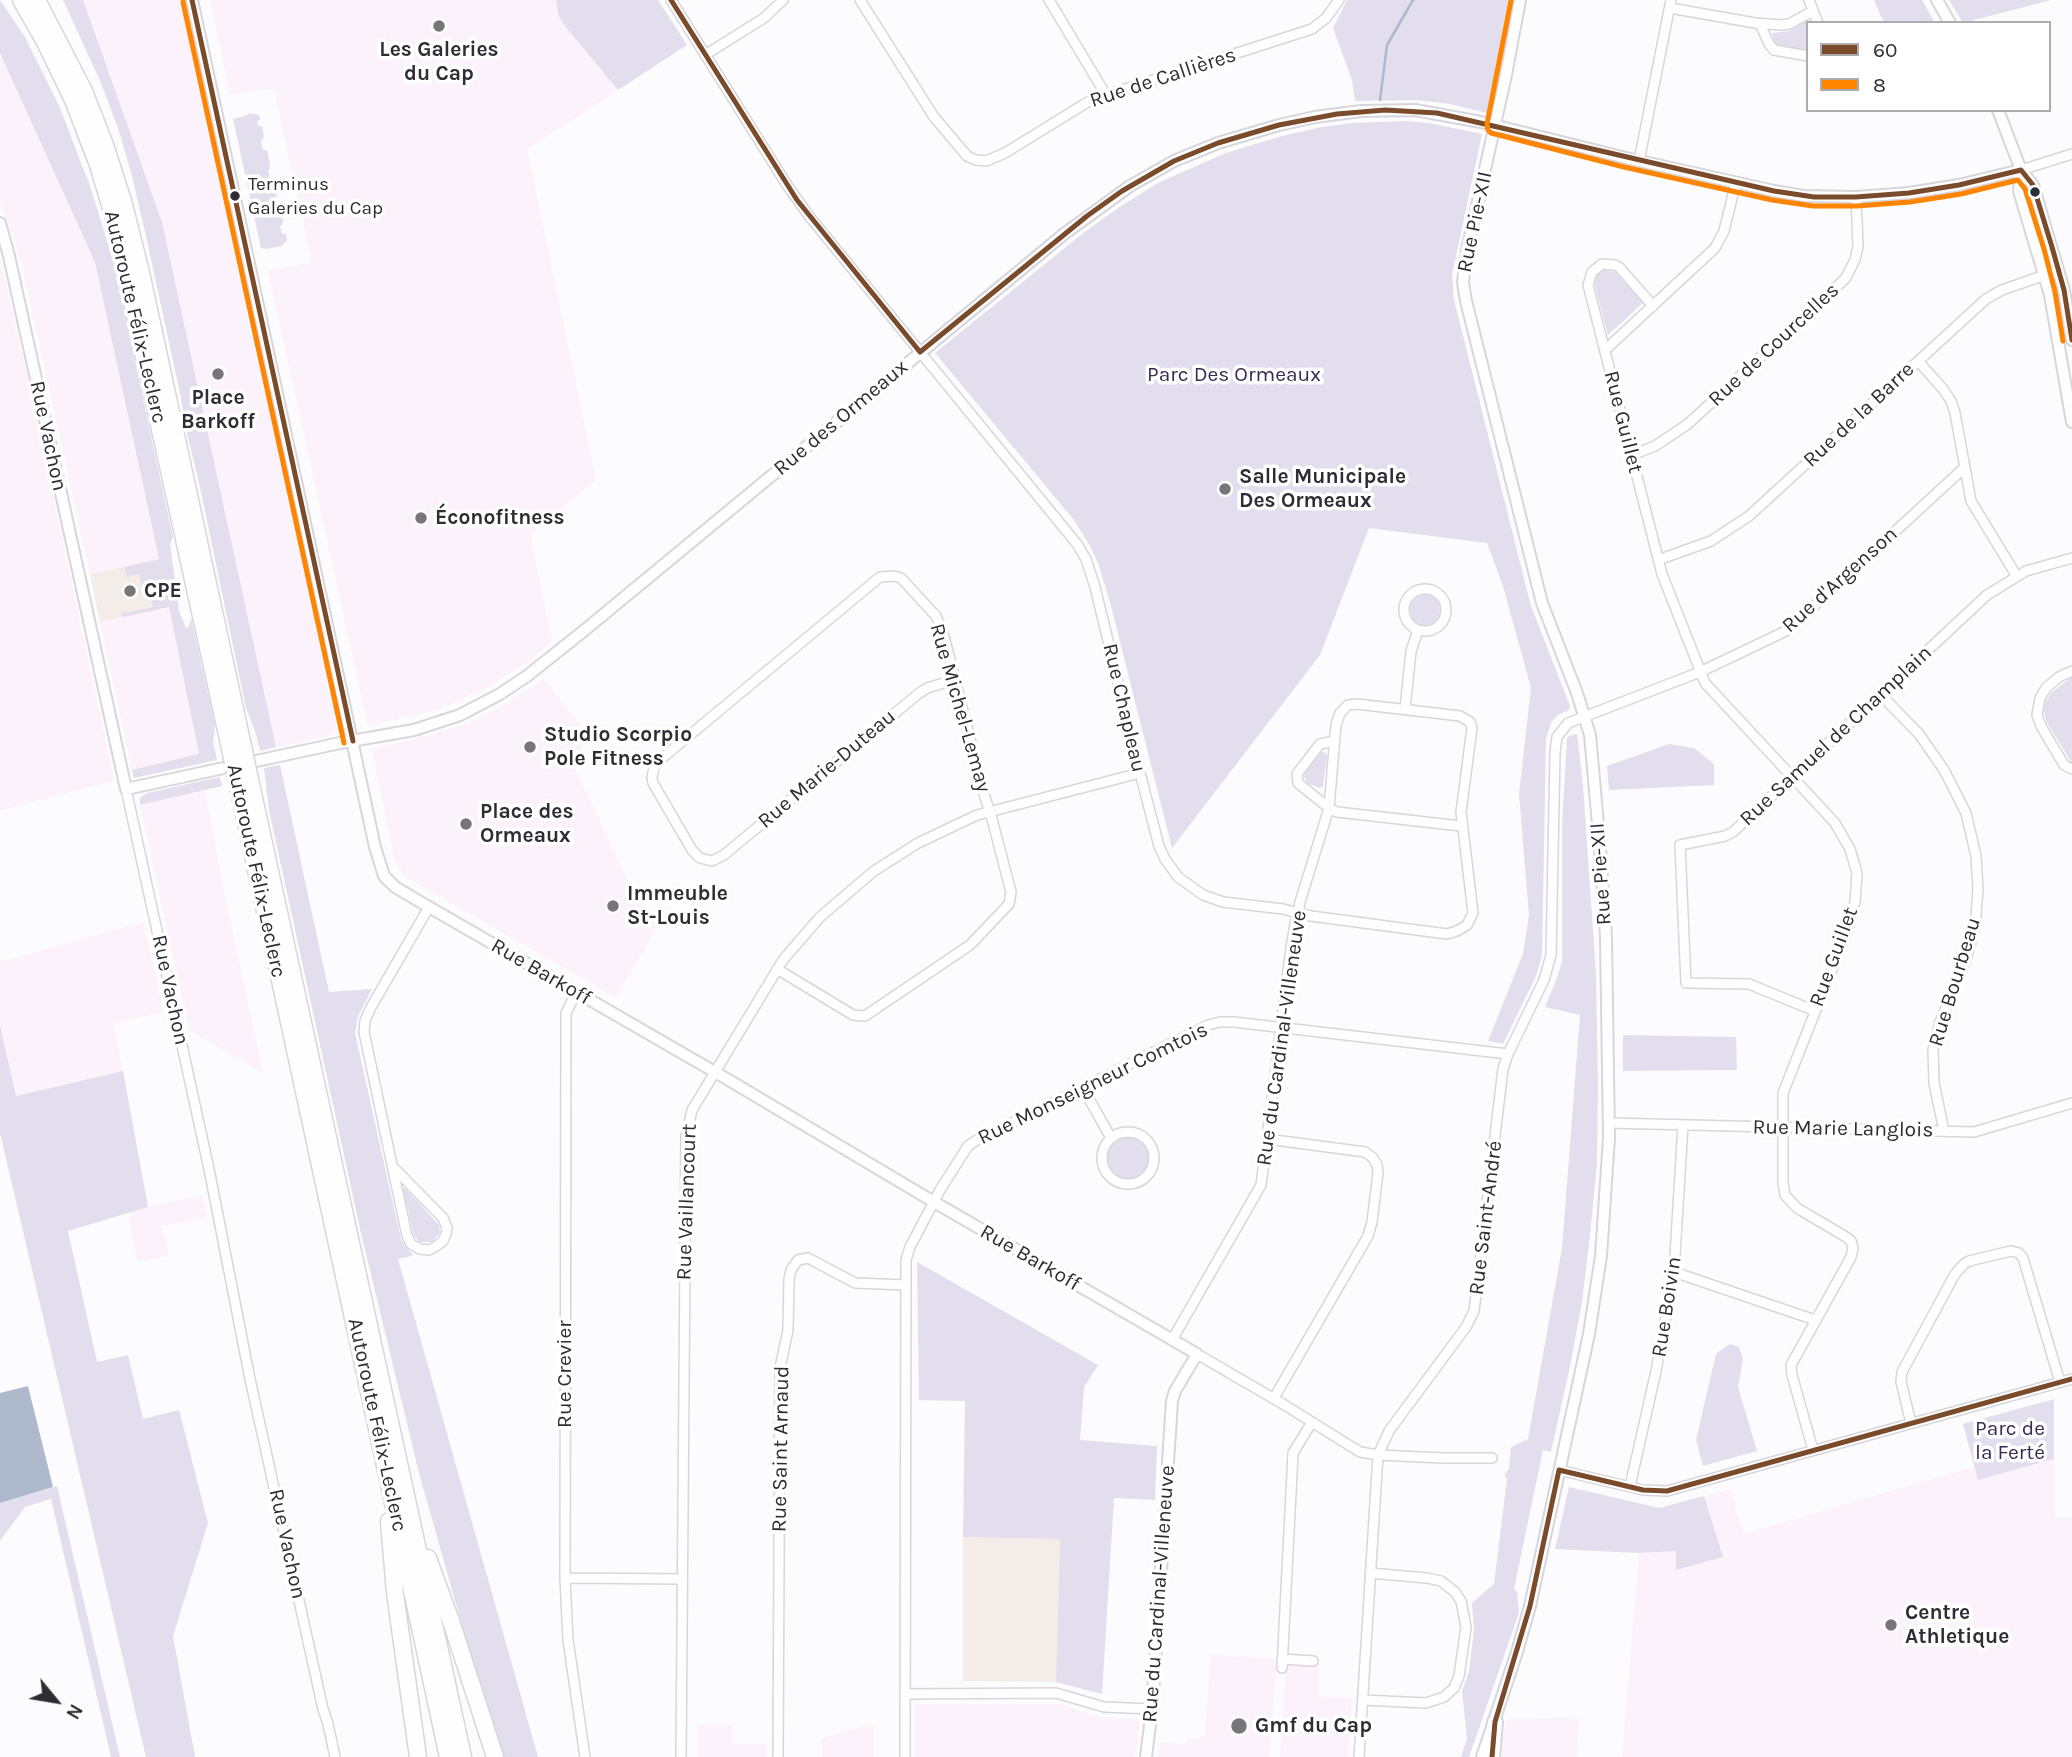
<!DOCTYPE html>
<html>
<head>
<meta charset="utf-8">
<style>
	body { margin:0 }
	#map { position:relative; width:2072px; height:1757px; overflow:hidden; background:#fcfbfd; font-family:Karla,sans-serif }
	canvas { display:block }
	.legend { position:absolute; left:1806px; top:21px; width:245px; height:91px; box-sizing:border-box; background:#fff; border:2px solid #acabae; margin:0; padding:9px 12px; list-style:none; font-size:21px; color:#2f2d34 }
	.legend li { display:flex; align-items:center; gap:14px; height:35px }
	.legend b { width:35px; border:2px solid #acabae }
	.north { position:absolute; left:21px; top:1666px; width:70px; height:70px; -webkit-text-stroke:5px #fff; paint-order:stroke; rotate:120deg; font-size:19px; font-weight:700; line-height:28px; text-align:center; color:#2f2d34 }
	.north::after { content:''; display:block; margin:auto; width:24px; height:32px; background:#2f2d34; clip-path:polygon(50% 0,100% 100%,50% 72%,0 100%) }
</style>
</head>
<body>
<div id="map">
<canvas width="2072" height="1757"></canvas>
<ul class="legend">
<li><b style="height:9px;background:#7a4b2a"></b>60</li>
<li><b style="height:9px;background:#ff8400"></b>8</li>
</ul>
<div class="north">N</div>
</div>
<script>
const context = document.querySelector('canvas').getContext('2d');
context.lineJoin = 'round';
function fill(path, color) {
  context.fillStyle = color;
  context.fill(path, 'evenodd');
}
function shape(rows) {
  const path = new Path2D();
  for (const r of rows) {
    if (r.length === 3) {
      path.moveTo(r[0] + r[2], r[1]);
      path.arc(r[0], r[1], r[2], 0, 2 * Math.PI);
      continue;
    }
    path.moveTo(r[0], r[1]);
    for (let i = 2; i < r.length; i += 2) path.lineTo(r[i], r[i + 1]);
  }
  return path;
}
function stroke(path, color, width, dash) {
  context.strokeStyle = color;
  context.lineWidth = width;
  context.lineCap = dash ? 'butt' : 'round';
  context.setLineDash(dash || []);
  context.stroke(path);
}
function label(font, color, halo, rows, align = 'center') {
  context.font = font + ' Karla,sans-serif';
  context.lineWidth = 7;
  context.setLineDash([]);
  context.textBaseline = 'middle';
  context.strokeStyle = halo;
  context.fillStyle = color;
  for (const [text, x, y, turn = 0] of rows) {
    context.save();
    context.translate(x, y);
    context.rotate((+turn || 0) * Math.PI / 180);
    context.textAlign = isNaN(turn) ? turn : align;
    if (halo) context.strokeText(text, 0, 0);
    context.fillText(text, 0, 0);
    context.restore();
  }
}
const commercial = shape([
	[83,0,182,0,338,718,336,719,337,729,330,736,276,747,162,222],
	[210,0,556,0,558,14,564,25,618,90,527,149,596,480,530,534,552,641,531,659,490,686,440,709,405,718,404,715,399,716,399,719,368,726,268,271,312,262,274,89,230,94],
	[0,53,95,262,159,560,90,574,21,262,0,201],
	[0,260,16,325,13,326,14,330,17,330,33,401,114,781,80,789,0,811],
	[169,607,199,755,132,770,100,622],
	[544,679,591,739,571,760,635,896,645,906,662,918,616,998,406,877,395,862,372,749,427,736,470,722,507,703],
	[205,790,224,892,263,1073,189,1030,140,805],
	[144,922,163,1012,113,1023,123,1071,16,1096,0,1025,0,962],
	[202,1195,207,1217,162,1226,169,1256,137,1262,129,1219,134,1210],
	[2054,1459,2055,1518,2072,1518,2072,1757,1622,1757,1639,1553,1677,1551,1676,1570,1723,1557,1704,1496,1730,1489,1744,1534,1974,1467,1978,1480],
	[1211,1655,1277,1659,1269,1757,1158,1757,1160,1742,1187,1745,1188,1738,1204,1738],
	[1286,1665,1319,1666,1318,1697,1352,1698,1348,1757,1280,1757],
	[915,1704,1058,1704,1101,1717,1139,1719,1138,1744,1134,1757,915,1757],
	[1579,1717,1577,1757,1500,1757,1501,1744,1507,1720],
	[874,1724,874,1757,822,1757,822,1738],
	[698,1725,732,1725,732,1744,767,1744,767,1757,698,1757]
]);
const education = shape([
	[159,560,169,607,100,622,90,574],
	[963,1537,1060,1539,1056,1682,963,1681]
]);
const green = shape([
	[0,0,25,37,60,108,90,186,113,260,173,537,170,544,179,611,186,628,189,626,191,618,215,725,213,743,217,760,134,778,132,770,199,754,169,607,123,617,122,612,126,613,153,607,151,598,145,599,139,574,127,576,124,567,159,559,95,262,0,53],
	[63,0,83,0,162,222,276,747,260,751,256,734,246,708,200,487,184,421,181,398,146,236,132,176,118,128,101,83],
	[556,0,658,0,687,45,618,90,564,25,558,14],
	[1347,0,1508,0,1487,113,1450,104,1417,100,1355,101,1352,80,1333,28],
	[1874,0,1922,0,1935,23,1884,23],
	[1949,0,2051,0,1963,23],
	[1804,22,1810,23,1808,23,1808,50,1780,47,1775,44,1772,33,1789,31],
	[250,113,259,115,260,120,257,121,258,126,262,126,264,137,261,142,263,150,267,150,270,165,270,169,268,170,270,178,273,178,275,185,272,186,273,190,276,189,277,193,276,197,274,198,276,206,280,206,283,221,282,225,280,226,282,234,286,234,287,241,281,246,267,249,261,248,233,119,245,116],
	[1405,121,1429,123,1482,134,1452,275,1454,300,1531,606,1570,706,1569,710,1558,715,1552,721,1546,738,1542,955,1536,976,1503,1044,1488,1041,1523,954,1529,915,1519,794,1531,688,1503,586,1487,543,1369,528,1320,655,1172,848,1110,602,1098,563,1090,546,1074,520,935,353,1082,234,1118,208,1158,183,1226,153,1282,136,1322,127,1353,123],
	[1604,270,1615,272,1643,303,1608,335,1594,282,1597,274],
	[1425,610,15],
	[2072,677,2072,763,2046,721,2044,709,2045,703,2051,693],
	[1577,734,1583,785,1596,974,1598,1086,1597,1163,1590,1235,1582,1302,1569,1371,1551,1452,1543,1450,1514,1589,1517,1592,1519,1613,1469,1757,1461,1757,1467,1738,1462,1691,1469,1672,1474,1630,1472,1603,1494,1584,1507,1479,1504,1475,1509,1469,1511,1447,1528,1439,1562,1248,1580,1015,1545,1007,1557,978,1562,961,1562,825,1567,738,1569,736],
	[1669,744,1694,748,1714,764,1714,785,1609,790,1607,766],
	[1322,752,1326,753,1327,756,1323,786,1320,788,1307,783,1304,776,1305,771],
	[280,765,329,992,372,989,358,1016,355,1033,401,1240,406,1248,414,1255,398,1259,538,1757,503,1757,478,1682,419,1473,361,1233,269,810,264,768],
	[220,777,222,786,140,805,140,798,147,793],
	[0,1025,16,1096,123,1071,148,1207,68,1231,97,1362,128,1355,143,1419,179,1410,208,1523,173,1636,195,1757,146,1757,0,1133],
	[1623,1035,1736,1037,1737,1070,1623,1071],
	[1128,1158,21],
	[405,1188,439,1225,440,1233,432,1242,420,1242,414,1236,403,1189],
	[917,1262,1098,1365,1084,1387,1080,1440,1157,1446,1155,1500,1114,1498,1102,1694,1056,1682,1060,1539,963,1537,965,1401,919,1400],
	[1730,1344,1739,1347,1743,1359,1738,1387,1757,1451,1703,1466,1696,1440,1716,1354],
	[2054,1399,2054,1459,1978,1480,1963,1424],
	[57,1486,120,1757,111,1757,51,1499,25,1507,0,1541,0,1503],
	[1569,1487,1659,1508,1704,1496,1723,1557,1676,1570,1676,1551,1639,1553,1555,1549]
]);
const water = shape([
	[28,1386,53,1487,0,1503,0,1393]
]);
const stream = shape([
	[1380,100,1387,45,1413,0]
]);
const minor = shape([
	[671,0,787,185,809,216,1077,544,1086,559,1095,587,1140,773,1159,846,1165,859,1178,877,1203,895,1223,902,1283,909,1298,913,1311,916,1447,934,1457,931,1467,925,1473,913,1461,812,1472,728,1470,722,1460,716,1357,704,1348,705,1340,713,1336,725,1329,808,1300,902,1298,913,1295,924,1290,955,1261,1185,1172,1340],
	[860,0,934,117,967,156,976,160,986,161,1005,153,1091,100,1312,29,1326,18,1339,0],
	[1049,0,1106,95],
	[1809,0,1818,23],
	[1670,8,1755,23,1781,25,1789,24,1813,11],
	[1760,24,1769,44,1774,50,1808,56],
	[705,55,764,18,783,0],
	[1639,161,1671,0],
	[2021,170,2072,154],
	[1653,306,1620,268,1615,265,1602,264,1592,272,1588,285,1662,574,1705,683,1835,823,1850,849,1857,873,1855,902,1848,929,1783,1093,1783,1183,1785,1195,1797,1208,1846,1237,1851,1241,1853,1248,1851,1257,1791,1365,1792,1375,1813,1450],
	[1605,350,1715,248,1724,231,1736,182],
	[1918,361,1943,389,1951,401,1955,413,1971,501,2016,575],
	[1632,455,1655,446,1688,424,1845,279,1855,260,1858,246,1856,197],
	[1658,560,1711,541,1749,516,1986,299,2002,290,2045,275,2059,272],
	[1425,610,21],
	[2072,671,2059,677,2046,688,2040,698,2037,715,2041,726,2064,765,2072,769],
	[1881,695,1919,734,1944,770,1966,813,1976,856,1978,889,1975,928,1966,960,1940,1022,1933,1050,1934,1083,1944,1131],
	[1405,709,1411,651,1418,630],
	[1335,741,1320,744,1297,774,1298,783,1329,808,1337,812,1461,826],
	[126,789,209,1169,250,1379,323,1709,328,1724,335,1757],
	[777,969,853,1015,865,1016,970,945,1009,904,1011,892,992,819,984,794,944,636,936,616,901,578,894,576,880,577,655,764,652,777,653,783,692,850,700,858,712,861,724,855,918,694,927,688,954,680],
	[576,993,566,1013,565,1578,568,1640,585,1757],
	[1815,1011,1749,984,1686,983,1680,845,1725,836,1733,832,1987,595,2026,571,2072,558],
	[1083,1088,1111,1138],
	[1610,1123,1974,1132,2072,1103],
	[1128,1158,26],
	[1267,1139,1365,1152,1373,1158,1377,1165,1378,1173,1372,1222,1368,1236,1274,1398],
	[392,1166,443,1218,447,1228,446,1234,443,1241,435,1247,429,1250,420,1249,411,1244,407,1236,364,1032,365,1021,370,1009,429,907],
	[1674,1272,1815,1320],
	[1197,1354,1283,1404,1360,1452,1378,1455,1443,1458,1492,1458],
	[1911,1423,1901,1382,1902,1372,1955,1274,1964,1264,1969,1261,2011,1251,2019,1253,2023,1258,2060,1382],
	[1559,1470,1643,1490,1667,1491,2072,1379],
	[1630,1486,1656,1371,1674,1272,1683,1125],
	[565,1578,682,1579],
	[1282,1659,1313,1661],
	[1282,1668,1293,1453,1312,1422],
	[905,1694,1056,1693,1104,1707,1152,1709],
	[1363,1700,1426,1703,1444,1697,1454,1688,1459,1676,1466,1627,1461,1601,1455,1592,1441,1581,1427,1578,1370,1573],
	[681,1757,686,1136,692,1110,783,960,820,917,874,871,918,843,977,815,1140,773],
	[778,1757,780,1368,788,1330,789,1279,791,1270,798,1260,808,1258,855,1283,906,1285],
	[905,1757,906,1260,910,1247,940,1190,968,1146,977,1140,1208,1025,1220,1022,1234,1022,1508,1054],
	[1359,1757,1378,1455,1389,1431,1466,1327,1474,1311,1503,1069,1508,1054,1544,980,1551,955,1555,752,1557,737,1568,723,1700,672,1788,630,1964,468]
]);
const tertiary = shape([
	[192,0,375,847,384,876,395,887,429,907,727,1079,934,1202,1197,1354,1175,1391,1172,1401,1152,1709,1146,1757],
	[1937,0,1950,23],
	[1998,110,2021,170,2033,185,2064,290,2072,340],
	[2021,170,2019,191,2050,295,2072,422],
	[0,223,9,256,126,789,340,743,414,730,460,715,500,694,527,676,586,629,1064,234,1130,186,1174,161,1218,143,1279,125,1315,117,1361,111,1415,110,1481,122,1626,158,1774,191,1804,196,1856,197,1909,193,1959,185,2021,170],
	[1482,1757,1517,1652,1530,1606,1589,1334,1601,1256,1609,1138,1606,937,1600,847,1590,735,1577,693,1542,603,1466,301,1463,282,1467,250,1506,75,1520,0]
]);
const primary = shape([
	[1492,1757,1495,1722]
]);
const motorway = shape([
	[21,0,45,42,73,100,98,165,113,215,231,753],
	[37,0,84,91,105,145,123,201,140,268,244,751],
	[249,775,463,1757],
	[236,777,448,1757],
	[389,1521,395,1593,418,1757],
	[428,1558,451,1621,495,1757]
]);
const motorwayBridge = shape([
	[244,751,249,775],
	[231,753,236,777]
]);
const bus1 = shape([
	[192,0,353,741],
	[671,0,797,200,920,352,1087,216,1122,191,1174,161,1218,143,1279,125,1337,114,1385,110,1437,113,1774,191,1814,197,1856,197,1909,193,1959,185,2021,170,2033,185,2052,247,2064,290,2072,340],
	[1492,1757,1495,1722,1530,1606,1559,1470,1643,1490,1667,1491,2072,1379]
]);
const bus2 = shape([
	[1511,0,1487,124,1488,130,1491,133,1624,167,1772,200,1813,206,1857,206,1910,202,1961,194,2018,180,2025,189,2044,249,2055,292,2063,341],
	[183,2,344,743]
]);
const markers = [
	[439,26,7,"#77757a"],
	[2035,192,6,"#2f2d34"],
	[235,196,6,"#2f2d34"],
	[218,374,7,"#77757a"],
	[1225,489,7,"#77757a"],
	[421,518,7,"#77757a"],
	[130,591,7,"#77757a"],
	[530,747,7,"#77757a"],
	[466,824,7,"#77757a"],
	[613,906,7,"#77757a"],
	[1891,1625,7,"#77757a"],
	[1239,1726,9,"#77757a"]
];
const busNames = [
	["Terminus",248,185],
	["Galeries du Cap",248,209]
];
const poiNames = [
	["Les Galeries",439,50,"center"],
	["du Cap",439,74,"center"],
	["Place",218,398,"center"],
	["Barkoff",218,422,"center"],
	["Salle Municipale",1239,477],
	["Des Ormeaux",1239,501],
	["Éconofitness",435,518],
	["CPE",144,591],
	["Studio Scorpio",544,735],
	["Pole Fitness",544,759],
	["Place des",480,812],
	["Ormeaux",480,836],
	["Immeuble",627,894],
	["St-Louis",627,918],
	["Centre",1905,1613],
	["Athletique",1905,1637],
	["Gmf du Cap",1255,1726]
];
const streetNames = [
	["Rue de Callières",1163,78,-18],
	["Rue Pie-XII",1475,222,-78],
	["Autoroute Félix-Leclerc",135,317,77],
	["Rue de Courcelles",1774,345,-43],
	["Rue de la Barre",1859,415,-43],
	["Rue des Ormeaux",841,418,-40],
	["Rue Guillet",1623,422,76],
	["Rue Vachon",48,436,78],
	["Rue d'Argenson",1840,580,-42],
	["Rue Michel-Lemay",960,708,74],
	["Rue Chapleau",1124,708,77],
	["Rue Samuel de Champlain",1836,736,-43],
	["Rue Marie-Duteau",827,769,-40],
	["Autoroute Félix-Leclerc",256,871,78],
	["Rue Pie-XII",1601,874,-94],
	["Rue Guillet",1834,957,-70],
	["Rue Barkoff",541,972,30],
	["Rue Bourbeau",1955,982,-73],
	["Rue Vachon",170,990,78],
	["Rue du Cardinal-Villeneuve",1282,1038,-82],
	["Rue Monseigneur Comtois",1093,1084,-26],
	["Rue Marie Langlois",1843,1129,1],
	["Rue Vaillancourt",687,1202,-88],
	["Rue Saint-André",1486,1218,-83],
	["Rue Barkoff",1030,1258,30],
	["Rue Boivin",1667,1307,-81],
	["Rue Crevier",565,1374,-90],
	["Autoroute Félix-Leclerc",377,1425,78],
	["Rue Saint Arnaud",781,1449,-89],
	["Rue Vachon",287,1544,78],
	["Rue du Cardinal-Villeneuve",1159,1594,-86]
];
const parkNames = [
	["Parc Des Ormeaux",1234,375],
	["Parc de",2010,1429],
	["la Ferté",2010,1453]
];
fill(commercial, '#fcf2fc');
fill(education, '#f4ece9');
fill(green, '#e2deed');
fill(water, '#aeb9cc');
stroke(stream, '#aeb9cc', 2.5);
stroke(minor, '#d7d6da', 12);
stroke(tertiary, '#d7d6da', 14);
stroke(primary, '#d7d6da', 18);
stroke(motorway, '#d7d6da', 19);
stroke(minor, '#fffeff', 9);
stroke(tertiary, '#fffeff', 10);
stroke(primary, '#fffeff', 14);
stroke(motorway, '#fffeff', 16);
stroke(motorwayBridge, '#d7d6da', 19, []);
stroke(motorwayBridge, '#fffeff', 16);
stroke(bus1, '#7a4b2a', 5);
stroke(bus2, '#ff8400', 5);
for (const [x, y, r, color] of markers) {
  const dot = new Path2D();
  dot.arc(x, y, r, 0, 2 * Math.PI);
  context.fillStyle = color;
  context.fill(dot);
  stroke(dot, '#fff', 2.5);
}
label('19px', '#2f2d34', '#fff', busNames, 'left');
label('bold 21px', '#2f2d34', '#fff', poiNames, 'left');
label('21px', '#2f2d34', '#fff', streetNames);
label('21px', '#382a53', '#fff', parkNames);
</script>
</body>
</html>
